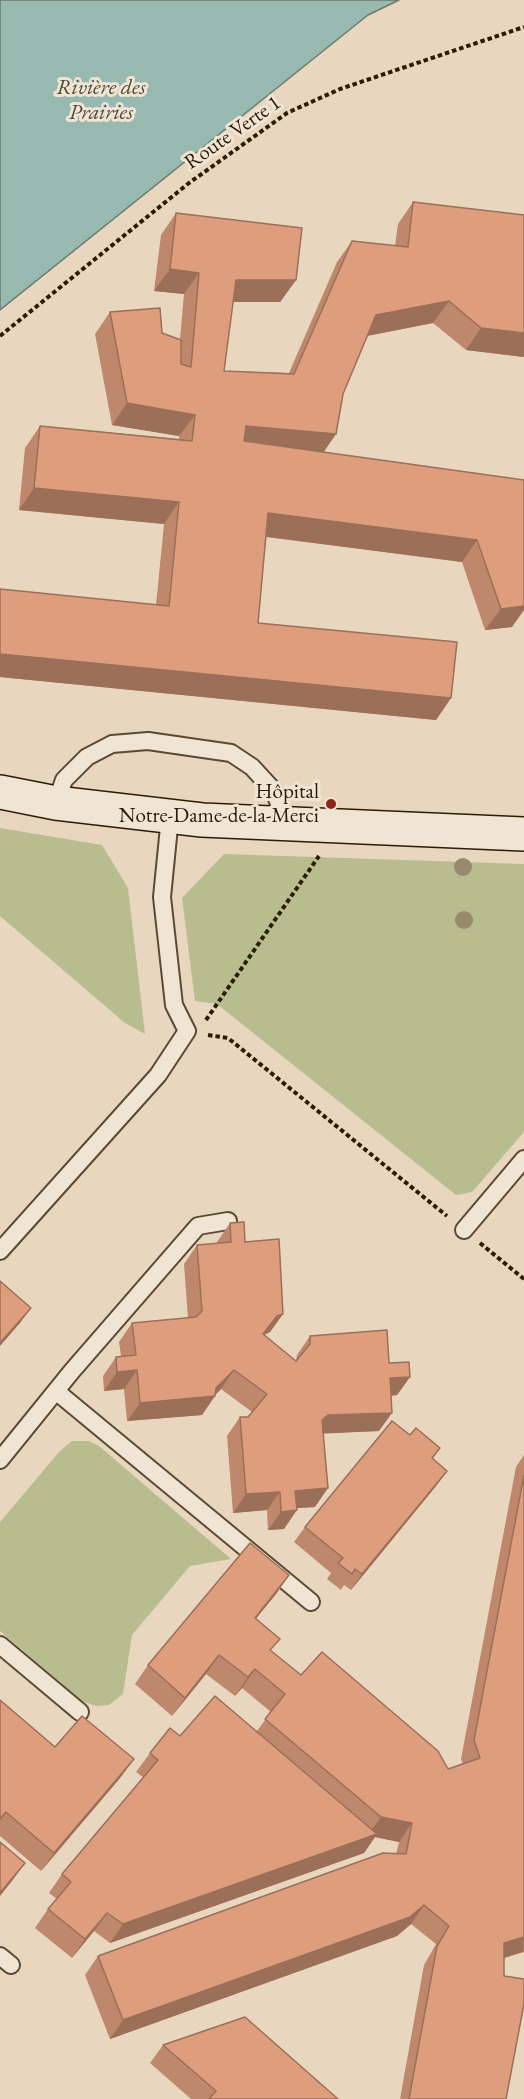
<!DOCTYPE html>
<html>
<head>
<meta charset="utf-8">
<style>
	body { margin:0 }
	canvas { display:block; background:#e8d6bf }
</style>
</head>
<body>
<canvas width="524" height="2099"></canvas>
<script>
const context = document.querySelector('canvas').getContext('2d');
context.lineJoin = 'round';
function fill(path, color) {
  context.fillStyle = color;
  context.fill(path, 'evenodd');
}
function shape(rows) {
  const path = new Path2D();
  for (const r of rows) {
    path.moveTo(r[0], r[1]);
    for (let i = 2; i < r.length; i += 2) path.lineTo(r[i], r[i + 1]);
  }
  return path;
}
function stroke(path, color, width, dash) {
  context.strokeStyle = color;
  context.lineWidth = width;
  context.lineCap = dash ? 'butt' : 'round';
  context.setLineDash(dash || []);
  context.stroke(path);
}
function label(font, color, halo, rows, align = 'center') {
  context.font = font + ' "EB Garamond",serif';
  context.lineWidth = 6;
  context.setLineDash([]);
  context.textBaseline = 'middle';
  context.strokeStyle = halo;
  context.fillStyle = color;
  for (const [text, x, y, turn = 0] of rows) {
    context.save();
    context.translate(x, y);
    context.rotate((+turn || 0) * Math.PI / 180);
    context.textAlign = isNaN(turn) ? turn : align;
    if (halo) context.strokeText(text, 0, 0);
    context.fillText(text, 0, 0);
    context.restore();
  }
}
const green = shape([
	[0,828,102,845,128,888,145,1034,125,1023,0,916],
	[224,854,524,864,524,1132,472,1192,456,1195,217,1004,195,1001,182,898],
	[72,1441,89,1441,99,1446,231,1559,190,1566,132,1635,123,1694,109,1705,96,1706,82,1701,0,1631,0,1522,60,1451]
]);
const water = shape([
	[0,0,399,0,368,15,0,310,0,0]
]);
const path = shape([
	[0,336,189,183,287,113,340,89,524,27],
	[206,1020,319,856],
	[208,1035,228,1038,447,1216],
	[480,1243,524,1279]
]);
const lane = shape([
	[56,803,64,780,87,757,112,744,148,741,231,753,252,767,274,791,282,811,284,824],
	[464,1230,524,1159],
	[0,1251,158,1075,187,1031,174,1005,162,897,170,817],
	[57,1392,311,1602],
	[0,1460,72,1371,198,1226,228,1221],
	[0,1645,80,1712],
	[0,1956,11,1965]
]);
const secondary = shape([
	[0,792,56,803,202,820,524,834]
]);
const trees = [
	[463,867],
	[464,920]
];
const wall = shape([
	[413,202,524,357,466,350,433,323,367,336,343,394,336,434,323,452,524,480,512,627,485,630,462,562,266,537,258,623,451,698,436,720,0,677,0,589,156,605,164,524,19,510,25,448,40,426,179,439,179,436,112,425,95,334,110,312,162,333,180,339,184,294,154,291,161,235,176,213,296,280,280,302,233,302,224,371,289,373,337,262,352,241,395,246,398,224],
	[230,1223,245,1242,283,1314,270,1332,264,1335,296,1361,297,1355,310,1336,389,1363,410,1377,397,1395,391,1396,379,1431,323,1433,315,1507,296,1508,284,1529,268,1530,267,1510,233,1513,227,1436,240,1417,248,1417,252,1412,221,1389,215,1395,202,1415,127,1421,124,1389,104,1391,103,1376,116,1357,121,1356,119,1342,132,1323,188,1318,184,1264,197,1245,217,1244,217,1242],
	[440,1448,433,1458,447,1471,436,1486,351,1590,344,1585,341,1590,327,1579,331,1573,294,1542,305,1527],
	[524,1455,524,1953,523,1952,504,1958,506,2099,400,2099,424,1965,436,1944,411,1924,397,1936,110,2039,85,1975,98,1956,396,1854,399,1842,375,1837,364,1853,110,1943,94,1931,72,1958,35,1928,48,1909,57,1899,49,1893,62,1874,144,1778,136,1772,150,1753,180,1736,257,1731,271,1712,242,1688,235,1696,206,1674,172,1716,135,1684,148,1665,289,1575,276,1594,256,1618,271,1651,301,1675,448,1769,463,1764,461,1759,516,1467],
	[0,1700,55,1747,134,1759,120,1778,41,1871,0,1836],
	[163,2045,338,2099,191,2099,150,2063]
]);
const shadedWall = shape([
	[170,269,199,273,184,294,154,291],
	[236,280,296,280,280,302,221,302],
	[449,301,433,323,361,337,376,315],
	[481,328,524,333,524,357,466,350],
	[127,403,195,415,179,436,112,425],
	[246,426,336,434,321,456,231,448],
	[34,488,179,502,164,524,19,510],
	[268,513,477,540,462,562,253,535],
	[524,606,524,610,512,627,485,630,501,609],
	[0,654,451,698,436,720,0,677],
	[31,1308,20,1323,0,1346,0,1343],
	[283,1314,270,1332,264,1335,263,1334,277,1316],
	[137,1370,124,1389,104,1391,117,1372],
	[234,1370,221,1389,213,1397,215,1396,202,1415,127,1421,140,1403,216,1388],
	[410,1377,397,1395,377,1397,390,1378],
	[392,1413,379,1431,315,1434,322,1420,328,1415],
	[447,1471,436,1486,351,1590,362,1574],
	[328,1488,315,1507,282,1509,295,1491],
	[280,1492,267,1510,233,1513,246,1494],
	[297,1510,284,1529,268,1530,281,1512],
	[289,1575,276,1594,242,1636,255,1618],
	[219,1655,206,1674,172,1716,185,1698],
	[255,1669,242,1688,235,1696,248,1677],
	[134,1759,120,1778,41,1871,54,1853],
	[381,1817,412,1823,399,1842,375,1837,364,1853,110,1943,123,1924,368,1835],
	[25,1863,12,1881,0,1896,0,1893],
	[424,1905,411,1924,397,1936,110,2039,123,2020],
	[107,1913,94,1931,72,1958,85,1939],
	[524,1937,523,1952,491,1962,504,1943]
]);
const building = shape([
	[413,202,524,215,524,333,481,328,449,301,376,315,343,394,336,434,246,426,244,441,524,480,524,606,501,609,477,540,268,513,258,623,457,642,451,698,0,654,0,589,169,606,179,502,34,488,40,426,192,441,195,415,127,403,110,312,160,308,162,333,181,340,181,364,191,367,199,273,170,269,176,213,302,228,296,280,236,280,224,371,294,374,352,241,408,247,413,202],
	[244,1222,245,1242,279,1239,283,1314,277,1316,263,1334,296,1361,310,1344,310,1336,387,1330,389,1363,409,1362,410,1377,390,1378,392,1413,328,1415,322,1420,328,1488,295,1491,297,1510,281,1512,280,1492,246,1494,240,1417,248,1417,267,1394,234,1370,216,1388,215,1396,140,1403,137,1370,117,1372,116,1357,136,1355,132,1323,196,1317,202,1311,197,1245,231,1242,230,1223,244,1222],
	[0,1281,31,1308,0,1343,0,1281],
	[392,1421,410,1435,416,1428,440,1448,432,1458,447,1471,362,1574,355,1569,352,1574,338,1563,343,1558,305,1527,392,1421],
	[524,1475,524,1937,504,1943,504,1976,524,1979,524,2004,506,2099,409,2099,437,1946,449,1926,424,1905,410,1917,123,2020,98,1956,383,1853,406,1854,412,1823,381,1817,265,1719,285,1694,255,1669,248,1677,219,1655,185,1698,148,1665,250,1543,289,1575,255,1618,280,1639,270,1650,301,1675,322,1652,438,1751,448,1769,480,1758,474,1740,524,1475],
	[215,1696,377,1834,123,1924,107,1913,85,1939,48,1909,71,1882,62,1874,158,1760,150,1753,170,1728,180,1736,215,1696],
	[0,1700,55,1747,82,1716,134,1759,54,1853,6,1812,0,1819,0,1700],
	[0,1842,25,1863,0,1893,0,1842],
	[245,2017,338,2099,209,2099,216,2091,163,2045,245,2017]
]);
const markers = [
	[331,804,6,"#8f2418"]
];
const streetNames = [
	["Route Verte 1",233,133,-35]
];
const poiNames = [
	["Hôpital",319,792],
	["Notre-Dame-de-la-Merci",319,816]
];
const waterNames = [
	["Rivière des",101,88],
	["Prairies",101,113]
];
fill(green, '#b8bd90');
fill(water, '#97b9b0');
stroke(water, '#6c7a6b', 1.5);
stroke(lane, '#5b4a33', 20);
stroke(secondary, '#2c1c04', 36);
stroke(path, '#2c1c04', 4, [4.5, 3]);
stroke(lane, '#f0e4d5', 16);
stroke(secondary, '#f0e4d5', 33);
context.fillStyle = '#988a6f';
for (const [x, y] of trees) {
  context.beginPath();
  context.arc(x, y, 9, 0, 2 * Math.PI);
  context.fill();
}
fill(wall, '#bf886c');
fill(shadedWall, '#9b6f58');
fill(building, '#de9e7e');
stroke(building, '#9b6f58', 1.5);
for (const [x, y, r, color] of markers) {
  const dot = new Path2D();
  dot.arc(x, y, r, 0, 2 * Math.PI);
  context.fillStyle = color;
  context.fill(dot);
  stroke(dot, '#f0e4d5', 2);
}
label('21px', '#2c1c04', '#f0e4d5', streetNames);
label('21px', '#2c1c04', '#f0e4d5', poiNames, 'right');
label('italic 22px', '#4c4b38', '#f0e4d5', waterNames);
</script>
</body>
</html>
